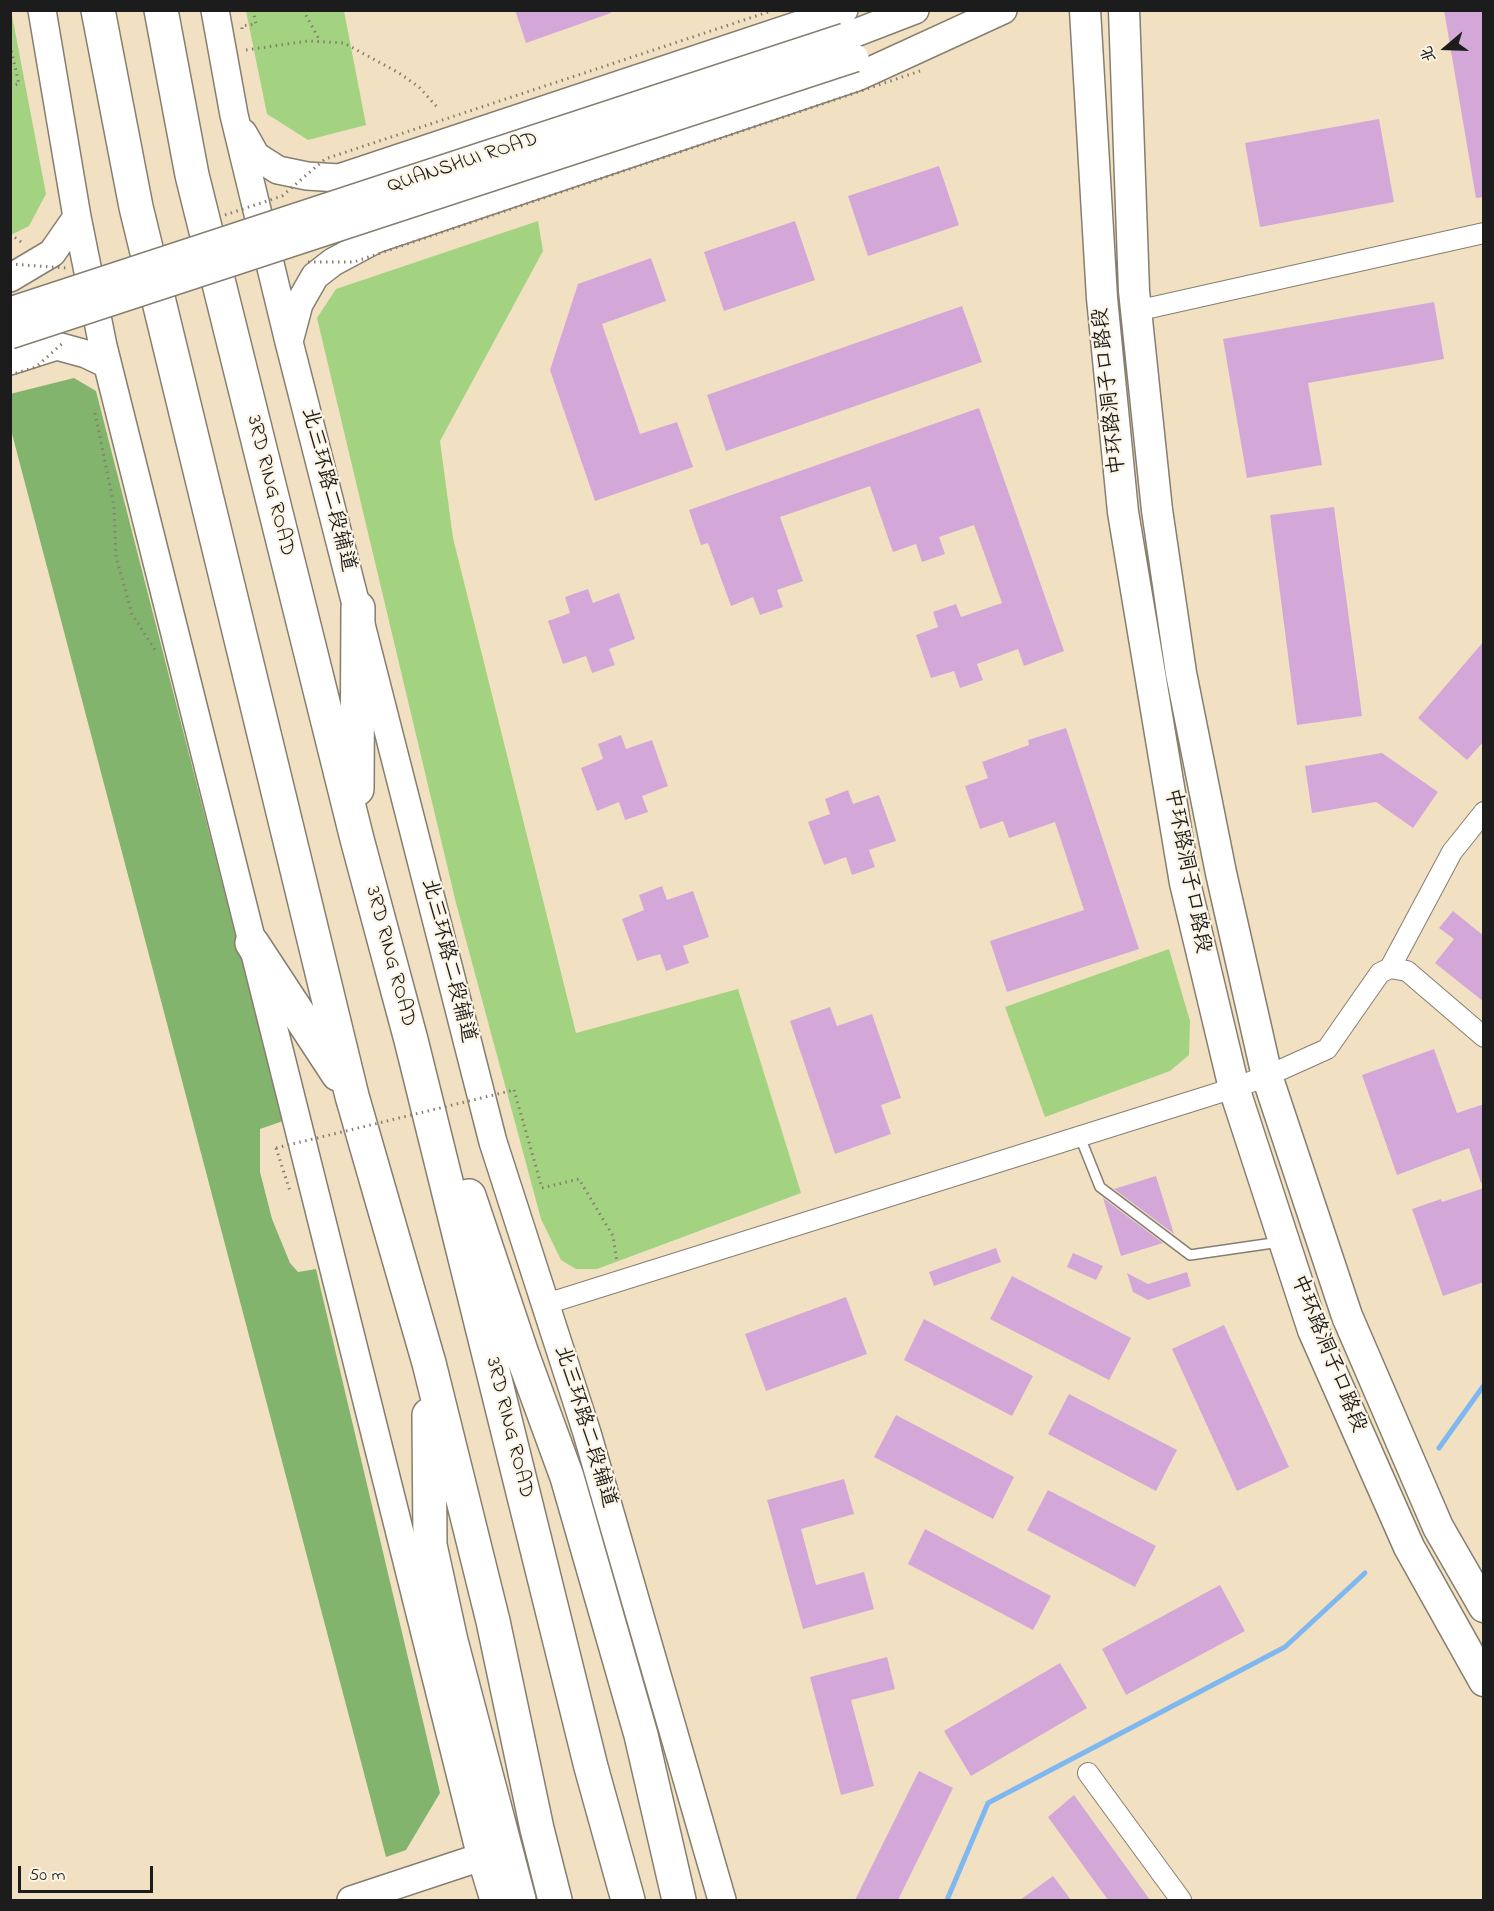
<!DOCTYPE html>
<html>
<head>
<meta charset="utf-8">
<style>
	body { margin:0 }
	#map { position:relative; width:1494px; height:1911px; overflow:hidden; background:#f1e1c2; font-family:"Indie Flower","LXGW WenKai TC",sans-serif }
	canvas { display:block }
	.frame { position:absolute; inset:0; border:12px solid #1c1c1c; pointer-events:none }
	.north { position:absolute; left:1416px; top:18px; width:60px; height:60px; -webkit-text-stroke:4px #fcf5e5; paint-order:stroke; rotate:251deg; font-size:16px; font-weight:700; line-height:24px; text-align:center; color:#1c1c1c }
	.north::after { content:''; display:block; margin:auto; width:21px; height:27px; background:#1c1c1c; clip-path:polygon(50% 0,100% 100%,50% 72%,0 100%) }
	.scale { position:absolute; left:18px; top:1866px; width:135px; height:27px; box-sizing:border-box; border:3px solid #1c1c1c; border-top:0; padding-left:8px; font-size:18px; line-height:21px; white-space:nowrap; color:#1c1c1c; -webkit-text-stroke:4px #fcf5e5; paint-order:stroke }
</style>
</head>
<body>
<div id="map">
<canvas width="1494" height="1911"></canvas>
<div class="frame"></div>
<div class="north">北</div>
<div class="scale">50 m</div>
</div>
<script>
const context = document.querySelector('canvas').getContext('2d');
context.lineJoin = 'round';
function fill(path, color) {
  context.fillStyle = color;
  context.fill(path, 'evenodd');
}
function shape(rows) {
  const path = new Path2D();
  for (const r of rows) {
    path.moveTo(r[0], r[1]);
    for (let i = 2; i < r.length; i += 2) path.lineTo(r[i], r[i + 1]);
  }
  return path;
}
function stroke(path, color, width, dash) {
  context.strokeStyle = color;
  context.lineWidth = width;
  context.lineCap = dash ? 'butt' : 'round';
  context.setLineDash(dash || []);
  context.stroke(path);
}
function label(font, color, halo, rows, align = 'center') {
  context.font = font + ' "Indie Flower","LXGW WenKai TC",sans-serif';
  context.lineWidth = 4.5;
  context.setLineDash([]);
  context.textBaseline = 'middle';
  context.strokeStyle = halo;
  context.fillStyle = color;
  for (const [text, x, y, turn = 0] of rows) {
    context.save();
    context.translate(x, y);
    context.rotate((+turn || 0) * Math.PI / 180);
    context.textAlign = isNaN(turn) ? turn : align;
    if (halo) context.strokeText(text, 0, 0);
    context.fillText(text, 0, 0);
    context.restore();
  }
}
const green = shape([
	[11,10,46,194,29,226,11,235],
	[246,11,344,11,366,125,308,140,267,114],
	[538,221,543,251,440,441,453,538,576,1033,738,989,801,1193,597,1269,576,1269,561,1260,541,1219,456,903,317,318,336,289],
	[1169,949,1190,1021,1189,1055,1170,1071,1045,1117,1005,1007]
]);
const forest = shape([
	[74,378,96,391,283,1121,260,1129,260,1172,272,1219,290,1263,298,1272,316,1269,440,1793,406,1850,386,1857,11,430,10,394]
]);
const stream = shape([
	[1439,1448,1484,1385],
	[947,1900,988,1803,1285,1647,1365,1573]
]);
const building = shape([
	[515,10,610,10,611,13,526,43],
	[1444,10,1484,10,1484,197,1476,198],
	[1379,119,1394,202,1260,227,1245,143],
	[939,166,959,225,868,256,848,196],
	[795,221,815,280,724,311,704,252],
	[651,258,666,301,602,324,640,434,677,422,693,467,595,501,550,370,578,284],
	[1434,302,1444,359,1308,383,1322,465,1247,478,1223,339],
	[962,306,982,362,726,451,707,395],
	[979,408,1064,651,1024,666,1018,649,977,664,983,680,960,688,954,671,931,678,916,635,938,627,933,612,956,604,961,617,1002,603,974,525,939,537,945,554,922,562,916,544,893,552,870,486,780,517,803,581,777,590,783,607,760,615,753,597,731,606,708,543,701,545,689,510],
	[1334,507,1362,716,1297,725,1270,515],
	[588,589,593,603,619,593,635,639,609,649,615,665,592,673,586,656,563,664,548,621,570,613,565,597],
	[1484,641,1484,741,1467,760,1418,718],
	[1066,728,1139,949,1007,992,990,941,1084,910,1055,822,1009,838,1003,821,980,829,965,786,988,778,982,762,1029,745,1028,740],
	[621,735,626,749,652,740,668,786,642,796,648,812,625,820,619,802,597,811,581,768,603,759,598,744],
	[1382,753,1438,792,1413,828,1376,802,1312,813,1305,766],
	[848,790,853,804,879,795,896,841,869,850,875,867,852,875,846,857,824,865,808,822,830,814,825,799],
	[662,886,667,900,693,891,709,937,683,946,689,963,666,971,660,954,637,961,622,919,644,910,639,895],
	[1453,911,1484,936,1484,1002,1435,963,1454,939,1439,928],
	[830,1007,837,1026,872,1014,901,1098,881,1105,891,1134,835,1154,790,1021],
	[1434,1049,1457,1113,1484,1104,1484,1182,1481,1183,1469,1148,1397,1175,1362,1075],
	[1156,1176,1174,1234,1114,1189],
	[1484,1188,1484,1282,1443,1296,1412,1209,1441,1199,1442,1202],
	[1103,1198,1163,1243,1121,1256],
	[996,1248,1001,1262,934,1286,929,1272],
	[1073,1253,1103,1266,1096,1280,1067,1267],
	[1187,1272,1191,1286,1148,1300,1133,1292,1127,1273,1148,1284],
	[1012,1276,1131,1338,1109,1380,990,1319],
	[846,1297,867,1354,766,1391,745,1334],
	[924,1319,1033,1376,1012,1416,904,1360],
	[1224,1325,1289,1467,1237,1491,1172,1349],
	[1069,1394,1177,1450,1156,1491,1048,1434],
	[896,1415,1014,1477,993,1519,874,1457],
	[844,1479,854,1514,801,1529,816,1585,864,1572,874,1609,803,1629,767,1500],
	[1048,1490,1156,1546,1135,1587,1027,1530],
	[925,1529,1051,1596,1033,1630,908,1564],
	[1220,1585,1245,1631,1126,1695,1102,1649],
	[887,1657,895,1689,851,1700,874,1786,841,1795,810,1677],
	[1060,1663,1087,1708,971,1776,944,1731],
	[919,1771,953,1788,898,1900,855,1900],
	[1074,1795,1150,1900,1108,1900,1048,1817],
	[1053,1876,1071,1900,1020,1900]
]);
const path = shape([
	[303,10,320,41],
	[242,29,242,26,256,24,253,10],
	[10,45,19,84,10,86],
	[246,50,308,41,344,43,399,73,419,87,437,107],
	[10,234,24,244],
	[95,413,114,506,116,557,132,614,155,650],
	[514,1090,542,1188,579,1179,613,1236,617,1262],
	[276,1148,290,1191]
]);
const lane = shape([
	[1080,1137,1100,1187,1190,1255,1280,1242]
]);
const street = shape([
	[1136,311,1484,233],
	[1390,968,1452,852,1484,812],
	[546,1304,1234,1088,1267,1076,1327,1049,1380,973,1390,968,1407,971,1484,1037],
	[1088,1773,1181,1900]
]);
const secondary = shape([
	[42,10,77,217,103,346,481,1857,494,1900],
	[215,10,234,115,289,342,493,1142,587,1433,722,1900],
	[845,37,915,10],
	[243,133,256,156,278,170,307,176,339,178,844,10],
	[10,278,52,253,77,217],
	[290,338,299,304,315,276,333,262,376,239,857,77,1003,10],
	[10,361,57,346,86,354,107,364],
	[351,1900,481,1857]
]);
const primary = shape([
	[1085,10,1102,298,1123,512,1185,883,1234,1088,1313,1330,1409,1547,1484,1681],
	[1124,10,1134,291,1157,510,1181,673,1221,873,1267,1076,1347,1316,1438,1527,1484,1607]
]);
const highway = shape([
	[98,10,136,207,352,1096,429,1363,493,1621,537,1829,555,1900],
	[161,10,192,175,357,839,411,1040,591,1767,628,1900],
	[357,789,358,608],
	[252,943,338,1074],
	[469,1196,522,1354,567,1477,641,1735,679,1900],
	[429,1415,430,1545,451,1641,519,1900]
]);
const pathBridge = shape([
	[225,215,282,196,325,159,774,10],
	[308,262,354,262,920,71],
	[10,264,66,268],
	[10,375,36,367,64,342],
	[276,1148,514,1090]
]);
const secondaryBridge = shape([
	[10,311,845,37],
	[10,335,855,58]
]);
const streetNames = [
	["QUANSHUI ROAD",463,164,-18],
	["中环路洞子口路段",1111,391,-96],
	["3RD RING ROAD",269,486,76],
	["北三环路二段辅道",327,490,76],
	["中环路洞子口路段",1186,871,79],
	["3RD RING ROAD",389,957,75],
	["北三环路二段辅道",447,961,76],
	["中环路洞子口路段",1327,1354,68],
	["北三环路二段辅道",584,1427,73],
	["3RD RING ROAD",508,1428,76]
];
fill(green, '#a3d280');
fill(forest, '#82b46e');
stroke(stream, '#7fb8f0', 5);
fill(building, '#d3a8d9');
stroke(lane, '#867e6f', 12);
stroke(street, '#867e6f', 22);
stroke(secondary, '#867e6f', 30);
stroke(primary, '#867e6f', 33);
stroke(highway, '#867e6f', 36);
stroke(path, '#867e6f', 3, [1.5, 4.5]);
stroke(lane, '#fff', 9);
stroke(street, '#fff', 20);
stroke(secondary, '#fff', 27);
stroke(primary, '#fff', 30);
stroke(highway, '#fff', 33);
stroke(secondaryBridge, '#867e6f', 30, []);
stroke(pathBridge, '#867e6f', 3, [1.5, 4.5]);
stroke(secondaryBridge, '#fff', 27);
label('21px', '#1c1c1c', '#fcf5e5', streetNames);
</script>
</body>
</html>
